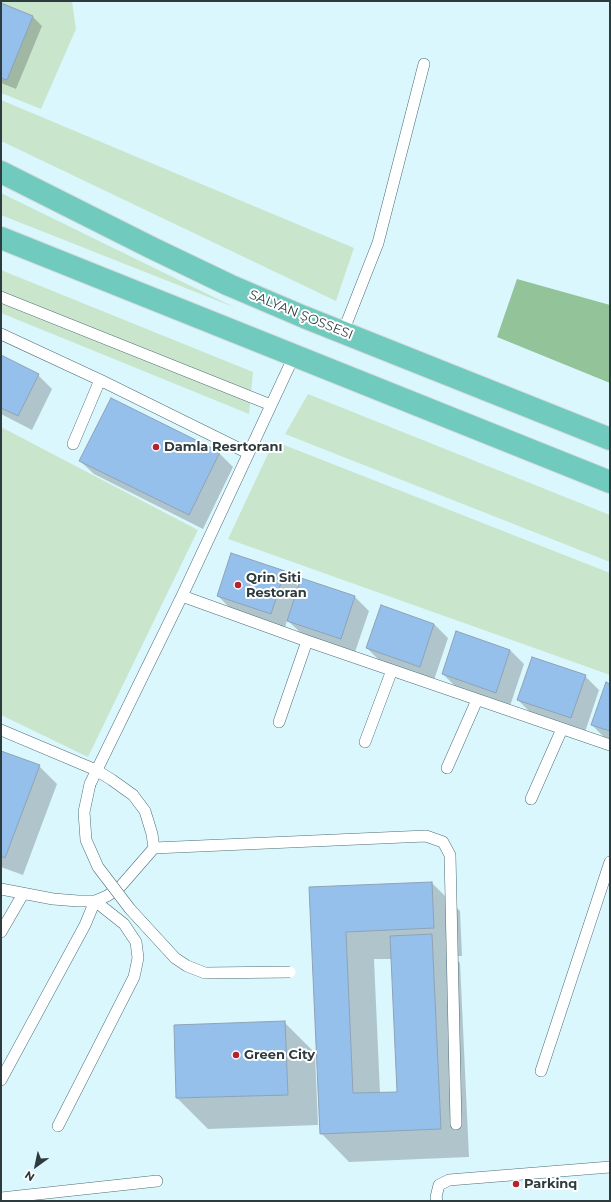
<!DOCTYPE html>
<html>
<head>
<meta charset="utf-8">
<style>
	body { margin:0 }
	#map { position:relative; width:611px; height:1202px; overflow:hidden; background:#dbf7fe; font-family:Montserrat,sans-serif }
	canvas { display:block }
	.frame { position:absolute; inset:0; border:2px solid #2d3b3e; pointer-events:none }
	.north { position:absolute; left:16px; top:1146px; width:40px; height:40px; -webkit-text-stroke:3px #fff; paint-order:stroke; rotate:213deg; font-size:11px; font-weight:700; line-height:16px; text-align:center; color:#2d3b3e }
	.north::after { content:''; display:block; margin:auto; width:14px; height:18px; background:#2d3b3e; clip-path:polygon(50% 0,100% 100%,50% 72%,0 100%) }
</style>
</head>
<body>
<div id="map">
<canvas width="611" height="1202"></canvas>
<div class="frame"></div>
<div class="north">N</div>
</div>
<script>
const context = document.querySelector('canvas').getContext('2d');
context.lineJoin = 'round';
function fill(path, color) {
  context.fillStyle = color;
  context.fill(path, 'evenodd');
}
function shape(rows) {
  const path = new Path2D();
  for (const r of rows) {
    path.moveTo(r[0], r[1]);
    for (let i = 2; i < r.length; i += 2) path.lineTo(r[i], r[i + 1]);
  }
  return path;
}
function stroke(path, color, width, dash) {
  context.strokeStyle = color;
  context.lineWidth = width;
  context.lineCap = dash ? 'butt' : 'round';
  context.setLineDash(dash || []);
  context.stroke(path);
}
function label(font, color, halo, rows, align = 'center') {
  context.font = font + ' Montserrat,sans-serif';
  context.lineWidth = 4;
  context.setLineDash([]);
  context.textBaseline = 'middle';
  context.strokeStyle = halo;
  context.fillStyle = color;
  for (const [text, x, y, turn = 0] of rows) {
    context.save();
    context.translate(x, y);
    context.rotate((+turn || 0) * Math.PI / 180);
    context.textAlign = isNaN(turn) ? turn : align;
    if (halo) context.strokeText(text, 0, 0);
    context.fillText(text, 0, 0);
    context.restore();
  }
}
const green = shape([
	[1,1,72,1,76,29,41,109,1,93],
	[1,100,354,248,336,301,1,141],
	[1,193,236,308,1,215],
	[1,270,253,372,249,414,1,313],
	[308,394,610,515,610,562,285,434],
	[1,427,198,530,88,757,1,715],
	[274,441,610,573,610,675,228,539]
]);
const forest = shape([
	[517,279,610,305,610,383,497,337]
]);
const shadow = shape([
	[1,4,33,17,42,26,16,89,1,83],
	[1,356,38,375,52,389,32,430,1,414],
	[111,399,219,453,233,467,203,529,94,474,80,461],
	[284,572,299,587,302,579,355,597,369,611,355,652,302,634,287,620,285,628,232,610,218,596],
	[381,606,434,624,448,638,434,680,381,662,367,648],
	[457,633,510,650,524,664,510,706,457,688,443,674],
	[585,676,599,690,585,732,532,714,518,700],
	[610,685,610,740,606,739,592,725],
	[1,752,39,766,57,784,23,875,1,867],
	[432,883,460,911,462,956,453,956,460,963,469,1157,349,1162,321,1133,310,888],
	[374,959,392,959,398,1093,380,1093],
	[284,1022,315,1053,318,1125,208,1129,177,1098,175,1026]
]);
const building = shape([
	[1,3,33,16,7,80,1,78,1,3],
	[1,355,39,374,18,416,1,408,1,355],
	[111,398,220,452,189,515,79,461,111,398],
	[231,553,285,571,271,614,217,596,231,553],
	[301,578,355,596,341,639,287,621,301,578],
	[381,605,434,624,420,667,366,648,381,605],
	[456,631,510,650,496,693,442,674,456,631],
	[532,657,586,675,571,718,517,700,532,657],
	[606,682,610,684,610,731,591,725,606,682],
	[1,751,40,765,5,858,1,856,1,751],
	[432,882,434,928,346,932,353,1093,397,1092,390,936,432,934,441,1129,320,1134,309,887,432,882],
	[285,1021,288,1095,176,1098,174,1025,285,1021]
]);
const service = shape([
	[1,297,271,405],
	[343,332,378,243,424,64],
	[1,334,100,380,248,453],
	[73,444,100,380],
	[182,596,307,641,610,745],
	[279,722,307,641],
	[1,730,96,770,112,780,133,795,145,811,152,834,154,848],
	[365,742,392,670],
	[447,768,477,700],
	[90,784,182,596,294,356],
	[531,799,562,729],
	[1,889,53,899,78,901,95,901,107,896,120,887,154,848,426,836,443,842,450,855,456,1124],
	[1,932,23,894],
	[541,1071,610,862],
	[1,1080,85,925,95,901,124,924,136,942,138,958,134,977,58,1126],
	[1,1198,157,1181],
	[437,1201,436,1197,439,1185,449,1180,610,1167]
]);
const trunk = shape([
	[1,172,152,248,229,285,304,317,610,439],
	[1,238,610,482]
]);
const serviceBridge = shape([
	[90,784,84,812,86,840,98,867,130,909,175,958,187,966,205,973,290,972]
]);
const markers = [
	[156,447,4,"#b4222e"],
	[238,585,4,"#b4222e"],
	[236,1055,4,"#b4222e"],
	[516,1184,4,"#b4222e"]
];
const streetNames = [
	["SALYAN ŞOSSESI",301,315,22]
];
const poiNames = [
	["Damla Resrtoranı",164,447],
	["Qrin Siti",246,578],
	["Restoran",246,593],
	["Green City",244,1055],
	["Parkinq",524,1184]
];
fill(green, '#c9e6cc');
fill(forest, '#93c399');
fill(shadow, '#0003');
fill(building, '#94c0eb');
stroke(building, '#8ea2b7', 1);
stroke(service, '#4e6d75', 12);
stroke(trunk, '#d9dcdc', 24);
stroke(service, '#fff', 11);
stroke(trunk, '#70cbbe', 22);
stroke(serviceBridge, '#4e6d75', 12, []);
stroke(serviceBridge, '#fff', 11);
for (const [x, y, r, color] of markers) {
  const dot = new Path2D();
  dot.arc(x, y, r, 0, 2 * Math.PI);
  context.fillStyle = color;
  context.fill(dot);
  stroke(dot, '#fff', 1.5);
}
label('13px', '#2d3b3e', '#fff', streetNames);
label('bold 13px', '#2d3b3e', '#fff', poiNames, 'left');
</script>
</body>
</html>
